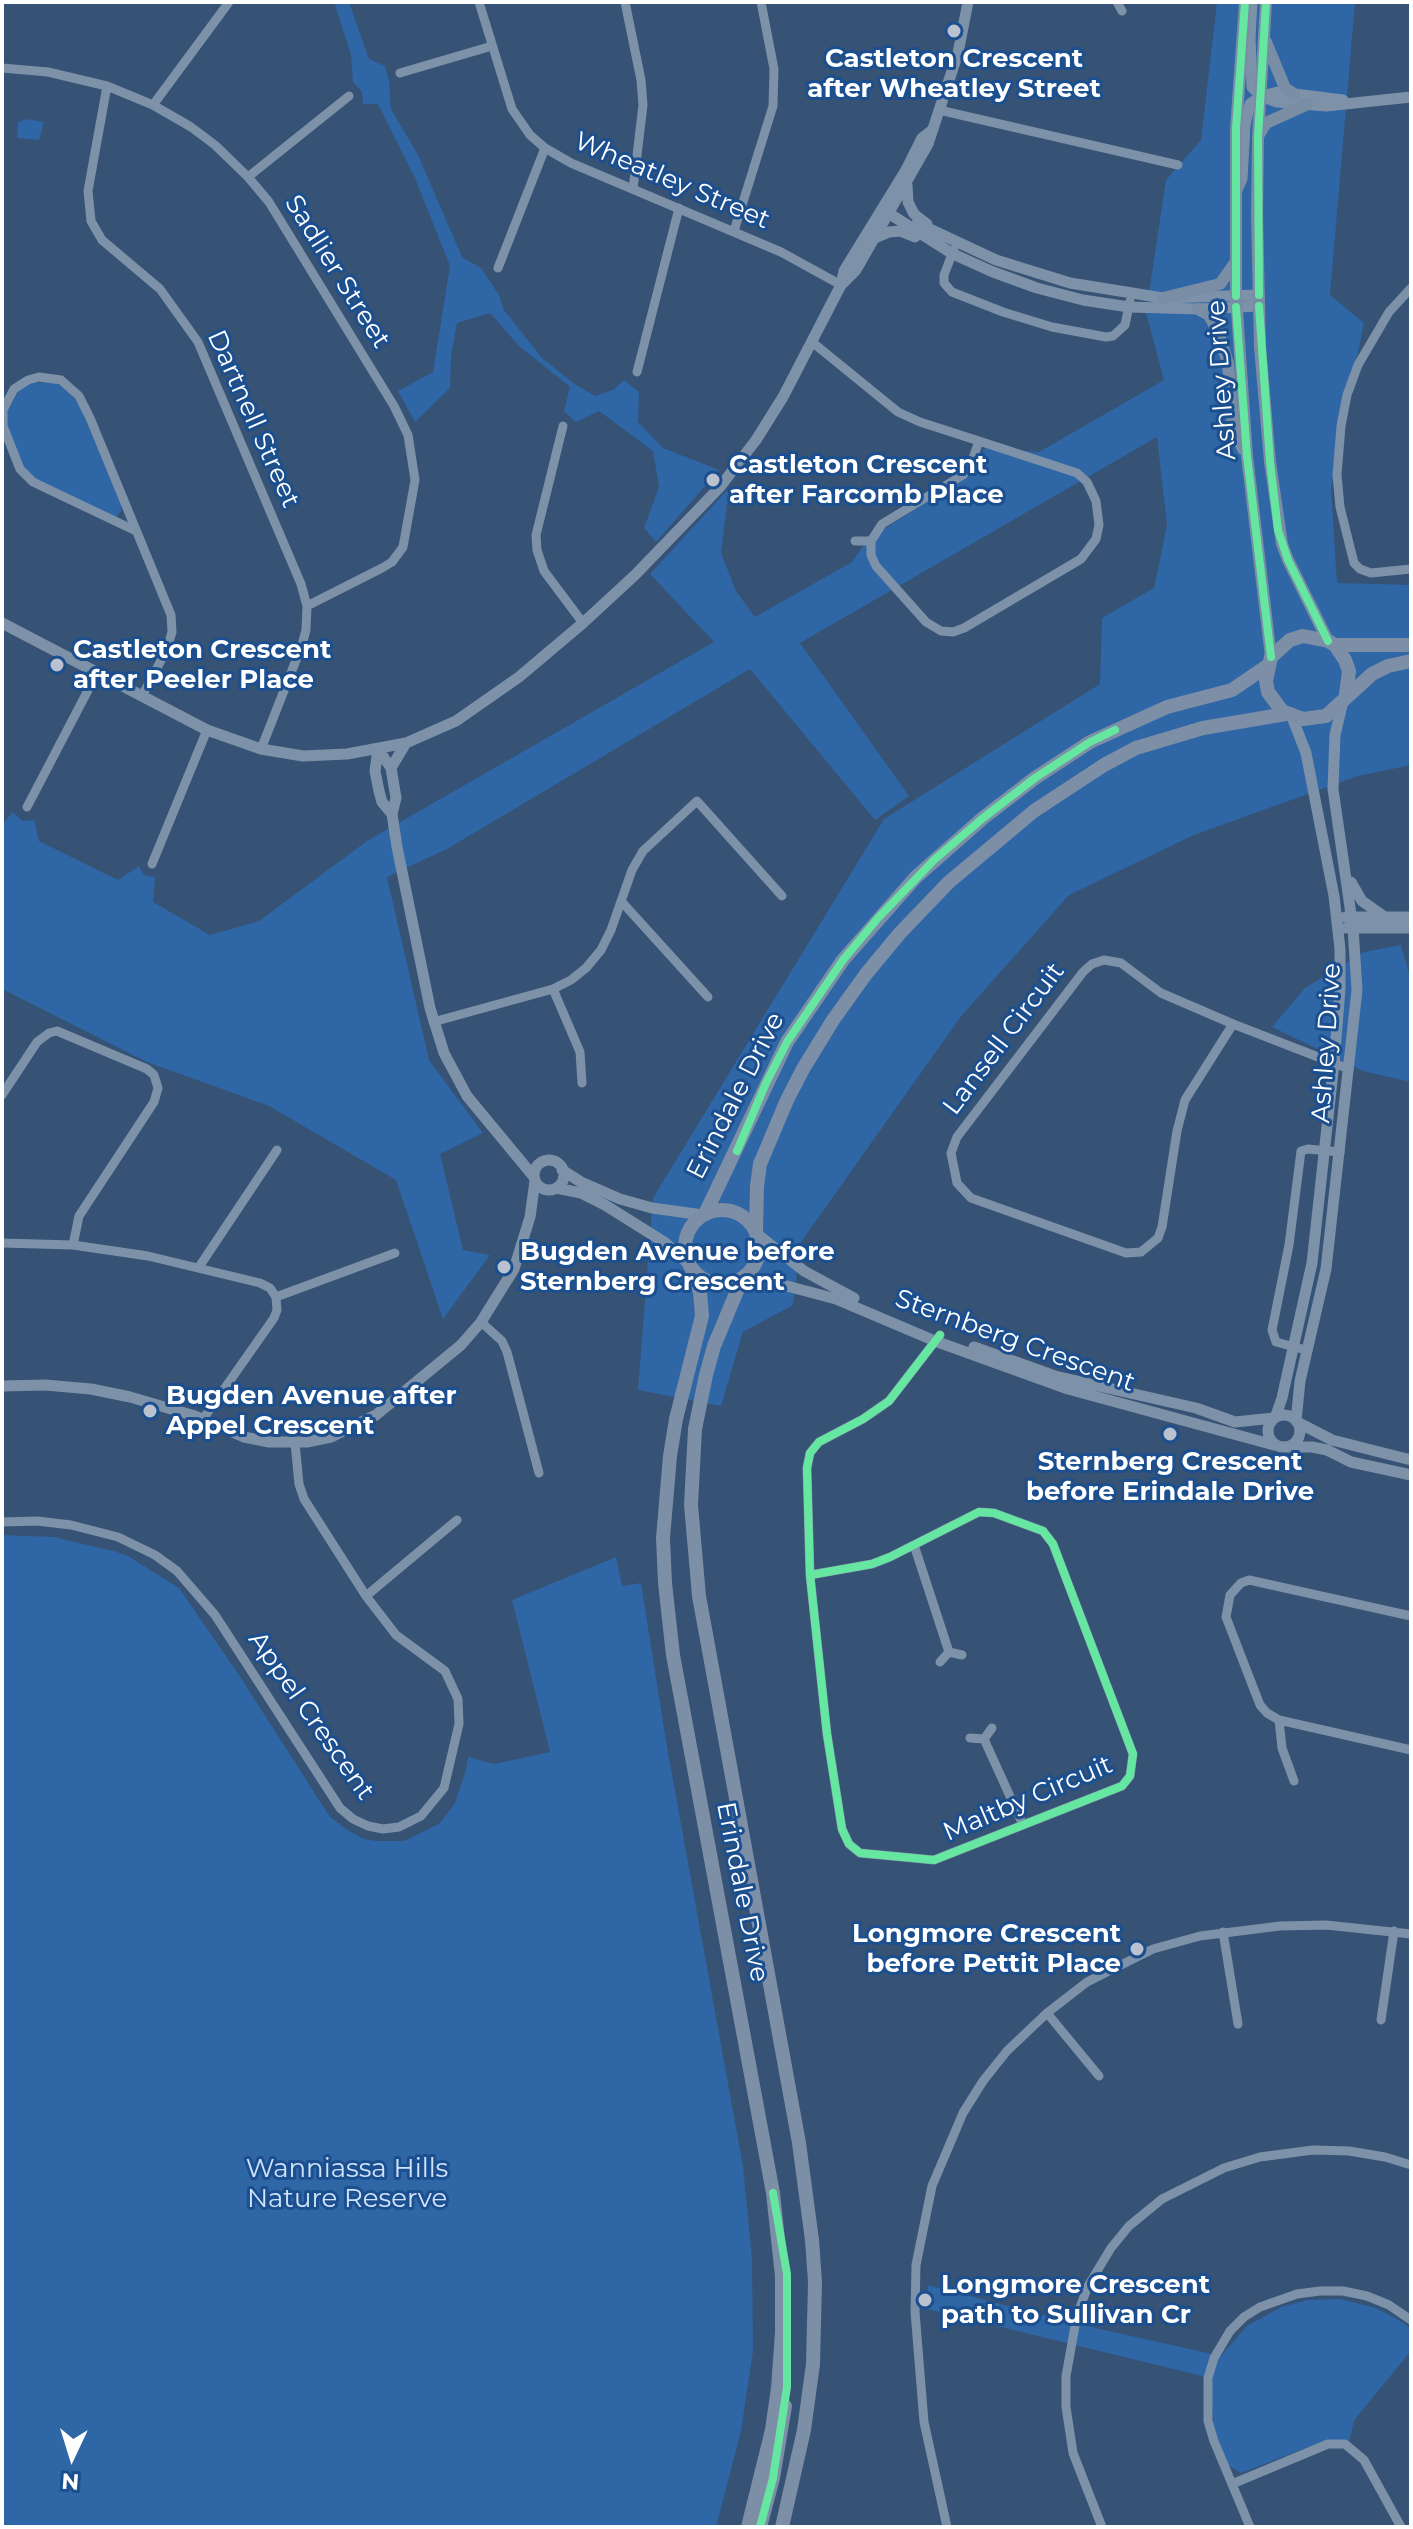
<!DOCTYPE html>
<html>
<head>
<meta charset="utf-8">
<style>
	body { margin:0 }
	#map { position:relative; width:1413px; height:2529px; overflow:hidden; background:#365274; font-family:Montserrat,sans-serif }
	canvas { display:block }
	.frame { position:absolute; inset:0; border:4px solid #fff; pointer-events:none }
	.north { position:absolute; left:32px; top:2417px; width:80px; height:80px; -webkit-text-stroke:6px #1b4f8f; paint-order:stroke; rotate:184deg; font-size:22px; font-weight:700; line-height:32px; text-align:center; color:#fff }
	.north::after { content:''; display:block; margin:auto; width:28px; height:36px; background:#fff; clip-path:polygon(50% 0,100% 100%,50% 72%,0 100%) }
</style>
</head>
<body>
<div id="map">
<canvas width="1413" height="2529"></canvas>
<div class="frame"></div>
<div class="north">N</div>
</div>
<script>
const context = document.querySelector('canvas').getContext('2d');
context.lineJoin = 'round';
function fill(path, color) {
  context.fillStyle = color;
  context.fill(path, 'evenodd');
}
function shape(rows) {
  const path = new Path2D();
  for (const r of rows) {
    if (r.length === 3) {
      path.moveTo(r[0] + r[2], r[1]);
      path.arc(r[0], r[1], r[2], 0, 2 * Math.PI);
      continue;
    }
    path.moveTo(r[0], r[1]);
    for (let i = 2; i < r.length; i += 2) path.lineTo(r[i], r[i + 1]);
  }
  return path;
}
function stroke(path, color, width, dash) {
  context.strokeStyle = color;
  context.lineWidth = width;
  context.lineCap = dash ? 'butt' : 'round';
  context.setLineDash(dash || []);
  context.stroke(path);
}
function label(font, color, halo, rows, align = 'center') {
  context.font = font + ' Montserrat,sans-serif';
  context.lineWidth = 6;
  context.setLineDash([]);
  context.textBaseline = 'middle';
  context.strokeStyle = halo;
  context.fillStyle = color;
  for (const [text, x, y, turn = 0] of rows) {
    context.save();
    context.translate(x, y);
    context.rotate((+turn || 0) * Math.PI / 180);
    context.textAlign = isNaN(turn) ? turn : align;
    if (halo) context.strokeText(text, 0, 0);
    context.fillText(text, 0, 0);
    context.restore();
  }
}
const green = shape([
	[334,2,349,2,369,59,385,66,389,81,391,109,418,155,462,257,481,268,499,295,504,310,542,358,576,385,595,396,613,390,624,380,639,392,638,422,663,448,719,470,656,542,644,528,659,487,653,451,599,411,576,422,564,411,570,387,519,346,490,313,457,323,451,356,450,388,415,422,398,391,433,372,450,266,415,178,378,104,363,104,362,92,353,82,351,55],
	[1217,2,1355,2,1330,295,1364,323,1331,487,1337,583,1411,585,1411,765,1358,776,1194,835,1069,895,962,1015,801,1242,793,1305,743,1332,721,1406,638,1390,653,1198,884,819,1100,684,1102,618,1154,588,1167,525,1157,437,800,643,909,796,875,820,750,669,447,849,387,877,429,1060,483,1133,440,1154,463,1250,490,1255,443,1319,396,1180,269,1106,147,1062,2,989,2,819,5,821,13,812,22,821,34,820,39,841,118,880,139,866,144,875,155,877,153,902,210,935,259,921,367,841,714,642,650,574,729,488,721,553,736,591,755,617,852,562,867,540,969,475,985,448,1039,452,1164,380,1146,313,1166,180,1201,140],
	[26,119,44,122,39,140,17,138,18,122],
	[50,382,63,386,79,404,121,505,121,511,116,517,36,480,26,471,7,430,6,414,19,390,33,383],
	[1401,945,1411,980,1411,1082,1363,1071,1272,1027,1305,988,1364,952],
	[2,1535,54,1537,117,1552,128,1556,179,1588,239,1675,330,1817,349,1831,364,1839,377,1841,404,1841,439,1824,455,1803,466,1770,468,1757,494,1764,550,1752,512,1600,616,1557,622,1586,641,1583,667,1747,743,2166,752,2258,753,2351,741,2431,716,2527,2,2527],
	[928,2285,1069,2322,1221,2356,1247,2326,1281,2307,1307,2300,1340,2299,1376,2308,1402,2322,1411,2329,1411,2351,1360,2413,1354,2421,1349,2442,1324,2441,1241,2473,1228,2465,1214,2428,1211,2393,1213,2376,1202,2376,927,2309]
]);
const minor = shape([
	[479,2,512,109,530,135,545,148,571,163,781,252,841,285],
	[625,2,641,80,643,105,633,189],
	[1117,2,1122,11],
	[2,68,48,72,107,86,153,105,191,127,215,145,248,177,269,202,394,406,408,435,415,480,403,547,392,562,382,568,307,606],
	[400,73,492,46],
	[107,86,88,191,91,221,102,240,160,289,198,342,301,584,307,606,306,630,302,645,261,749],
	[153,105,229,2],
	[939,110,1178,165],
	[248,177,349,96],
	[734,231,773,106,774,69,761,2],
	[954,249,944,275,944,283,952,292,1003,312,1052,327,1106,337,1113,336,1125,325,1130,301],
	[498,268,545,148],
	[1411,288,1389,312,1358,365,1347,395,1341,426,1337,475,1340,507,1354,563,1360,569,1371,573,1411,569],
	[812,342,898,412,920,422,979,441,971,464,963,475,882,524,871,541,871,555,876,566,926,622,941,631,953,632,964,628,1081,559,1096,539,1099,525,1096,501,1087,482,1077,473,979,441],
	[637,372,679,208],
	[563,426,536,535,537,550,544,571,583,623],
	[136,531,33,482,20,469,3,426,3,410,14,389,28,380,39,377,61,380,79,396,90,418,171,615,172,632,167,649,142,696],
	[855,541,871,541],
	[27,807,97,673],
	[152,864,207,730],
	[621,901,708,997],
	[553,989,580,1052,582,1083],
	[433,1022,553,989,571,980,586,968,601,950,611,930,632,870,643,851,697,801,782,896],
	[1233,1024,1161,993,1121,963,1104,960,1092,964,1083,972,957,1137,951,1153,957,1183,971,1198,1126,1253,1141,1252,1158,1238,1162,1227,1177,1131,1185,1100,1233,1024,1349,1069],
	[2,1095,37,1042,49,1033,57,1031,147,1069,154,1075,158,1088,154,1102,79,1216,73,1245],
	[2,1243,73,1245,148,1256,260,1283,270,1288,276,1297,277,1310,274,1318,203,1419],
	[199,1267,277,1150],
	[276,1297,395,1253],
	[481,1322,502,1341,507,1352,539,1473],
	[1306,1350,1276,1342,1272,1330,1289,1245,1301,1151,1308,1149,1340,1152],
	[2,1522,37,1521,71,1525,118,1537,155,1555,177,1571,215,1615,340,1808,353,1819,368,1826,383,1829,399,1827,421,1816,444,1788,459,1724,458,1699,445,1671,396,1635,366,1596,304,1499,299,1484,295,1443],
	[914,1545,949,1652,962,1655],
	[810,1575,827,1734,842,1829,849,1844,860,1853,934,1860,1122,1786,1130,1776,1133,1754,1053,1544,1043,1531,994,1513,979,1512,890,1557,872,1564,810,1575,807,1468,810,1453,819,1442,863,1419,889,1401,940,1335],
	[366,1596,457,1520],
	[1411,1616,1249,1580,1241,1583,1230,1595,1226,1617,1260,1705,1267,1713,1279,1720,1411,1750],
	[940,1662,949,1652],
	[1279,1720,1282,1748,1294,1781],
	[970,1738,984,1739,1023,1825],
	[984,1739,992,1728],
	[1223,1932,1238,2024],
	[1047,2013,1099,2076],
	[1381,2020,1394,1931],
	[1232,2484,1328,2444,1345,2444,1364,2460,1401,2527],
	[947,2527,924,2422,915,2312,916,2265,932,2186,963,2113,983,2081,1007,2051,1047,2013,1087,1982,1153,1949,1200,1936,1280,1926,1326,1925,1411,1934],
	[1102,2527,1073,2453,1066,2407,1066,2376,1077,2315,1088,2286,1111,2248,1129,2226,1162,2199,1224,2168,1260,2157,1313,2150,1349,2151,1385,2157,1411,2165],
	[1250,2527,1214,2441,1208,2421,1208,2378,1214,2358,1230,2331,1244,2317,1260,2307,1297,2294,1320,2291,1343,2291,1367,2296,1389,2305,1411,2320]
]);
const tertiary = shape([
	[1252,2,1250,38,1252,87,1261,96,1277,102,1326,106,1411,97],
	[907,185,908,202,914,214,927,224],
	[1236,192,1242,179,1245,125,1250,104,1261,96,1278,92,1343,100],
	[882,209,953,254,993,272,1037,288,1083,300,1129,307,1198,309,1259,306],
	[917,223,996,260,1070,283,1163,298,1259,295],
	[875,238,889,232,900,231,915,237],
	[841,285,856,270,928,144,958,53,968,2],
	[2,623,207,730,261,749,303,756,347,754,406,743,456,721,519,677,583,623,635,575,720,487,756,440,783,397,841,285,844,271,906,170,922,138,931,131],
	[378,749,391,768,396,798,392,814,397,847,430,1008,444,1053,467,1096,534,1177],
	[378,749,375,771,379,791,382,802,392,814],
	[391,768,406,743],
	[1351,882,1362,901,1382,915],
	[1345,917,1411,917],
	[1346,928,1411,928],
	[549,1175,15],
	[562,1170,581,1182,620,1199,652,1208,703,1215],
	[556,1188,581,1193,605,1205,664,1242,689,1264],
	[757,1234,804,1271,854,1298],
	[743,1278,753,1283,787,1286,836,1299,935,1341,1068,1389,1274,1445],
	[974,1347,1055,1376,1196,1408,1235,1422,1274,1418],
	[2,1386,45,1385,91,1389,130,1397,195,1416,244,1437,269,1442,307,1442,331,1437,376,1415,461,1345,481,1322,514,1269,530,1217,535,1181],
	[1284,1431,16],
	[1275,1418,1282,1398,1312,1263,1334,1063,1340,989,1340,949,1334,896,1306,753,1292,717],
	[1296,1421,1300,1381,1326,1269,1357,990,1353,928,1333,789,1335,735,1343,701],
	[1297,1422,1332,1440,1411,1460],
	[1288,1447,1312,1447,1327,1450,1351,1462,1411,1475]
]);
const secondary = shape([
	[1245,2,1236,129,1236,296,1247,456,1271,657],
	[1266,2,1258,137,1257,215,1260,347,1270,462,1282,544,1288,560,1328,641],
	[1266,42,1285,88,1294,94],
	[1258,136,1266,123,1308,104],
	[1163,298,1220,284,1235,263],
	[1198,309,1209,315,1218,332,1228,363,1233,428,1243,449]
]);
const primary = shape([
	[1335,645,1411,645],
	[1346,694,1349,671,1345,660,1335,645,1328,641,1303,636,1290,640,1271,657,1266,681,1268,692,1282,711,1303,719,1326,716,1372,674,1388,666,1411,661],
	[722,1247,37],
	[705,1214,787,1042,843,960,916,877,983,818,1035,778,1090,742,1167,707,1232,690,1267,666],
	[756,1233,757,1186,760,1164,787,1100,803,1069,833,1020,866,974,900,933,949,882,1034,811,1104,765,1136,748,1203,728,1286,714],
	[691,1267,700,1292,702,1316,676,1419,670,1456,663,1538,665,1583,673,1655,773,2193,782,2276,782,2332,778,2388,772,2430,748,2527],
	[742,1279,714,1346,706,1375,695,1429,691,1505,699,1596,799,2143,812,2240,815,2282,813,2364,804,2430,782,2527],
	[760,2527,773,2478,785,2406]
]);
const cycleway = shape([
	[1259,295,1258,137,1266,2],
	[1236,296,1236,129,1245,2],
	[1259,306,1270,462,1278,530,1288,560,1328,641],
	[1236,307,1247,456,1271,657],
	[737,1151,766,1083,787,1042,843,960,878,918,934,860,983,818,1035,778,1090,742,1115,730],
	[810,1575,827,1734,842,1829,849,1844,860,1853,934,1860,1122,1786,1130,1776,1133,1754,1053,1544,1043,1531,994,1513,979,1512,890,1557,872,1564,810,1575,807,1468,810,1453,819,1442,863,1419,889,1401,940,1335],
	[760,2527,773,2478,787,2387,787,2274,773,2193]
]);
const markers = [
	[954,31,8,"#b9c2ce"],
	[713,480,8,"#b9c2ce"],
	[57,665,8,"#b9c2ce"],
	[504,1267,8,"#b9c2ce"],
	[150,1411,8,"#b9c2ce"],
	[1170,1434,8,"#b9c2ce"],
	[1137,1949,8,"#b9c2ce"],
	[925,2300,8,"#b9c2ce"]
];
const poiNames = [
	["Castleton Crescent",954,59,"center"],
	["after Wheatley Street",954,89,"center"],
	["Castleton Crescent",729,465],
	["after Farcomb Place",729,495],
	["Castleton Crescent",73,650],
	["after Peeler Place",73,680],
	["Bugden Avenue before",520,1252],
	["Sternberg Crescent",520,1282],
	["Bugden Avenue after",166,1396],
	["Appel Crescent",166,1426],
	["Sternberg Crescent",1170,1462,"center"],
	["before Erindale Drive",1170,1492,"center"],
	["Longmore Crescent",1121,1934,"right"],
	["before Pettit Place",1121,1964,"right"],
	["Longmore Crescent",941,2285],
	["path to Sullivan Cr",941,2315]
];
const streetNames = [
	["Wheatley Street",672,181,23],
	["Sadlier Street",337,272,58],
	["Ashley Drive",1222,380,-94],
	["Dartnell Street",253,419,66],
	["Lansell Circuit",1004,1039,-53],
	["Ashley Drive",1327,1043,-86],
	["Erindale Drive",736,1096,-63],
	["Sternberg Crescent",1015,1341,20],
	["Appel Crescent",311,1716,55],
	["Maltby Circuit",1028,1799,-23],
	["Erindale Drive",742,1892,79]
];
const parkNames = [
	["Wanniassa Hills",347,2169],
	["Nature Reserve",347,2199]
];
fill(green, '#2f66a5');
stroke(minor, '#7d92a8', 9);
stroke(tertiary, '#7d92a8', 11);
stroke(secondary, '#798da4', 12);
stroke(primary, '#7d8ea7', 14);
stroke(cycleway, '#66e7a1', 8);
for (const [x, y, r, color] of markers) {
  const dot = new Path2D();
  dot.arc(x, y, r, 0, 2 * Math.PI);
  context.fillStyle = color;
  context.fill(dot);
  stroke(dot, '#1b4f8f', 3);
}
label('bold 26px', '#fff', '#1b4f8f', poiNames, 'left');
label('26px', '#fff', '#1b4f8f', streetNames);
label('26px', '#cfe3fa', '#1b4f8f', parkNames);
</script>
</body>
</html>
